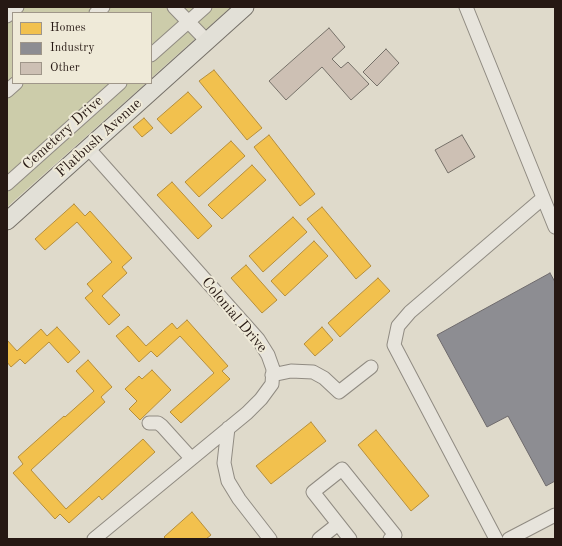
<!DOCTYPE html>
<html>
<head>
<meta charset="utf-8">
<style>
	body { margin:0 }
	#map { position:relative; width:562px; height:546px; overflow:hidden; background:#dfdacb; font-family:"Old Standard TT",serif }
	canvas { display:block }
	.frame { position:absolute; inset:0; border:8px solid #261813; pointer-events:none }
	.legend { position:absolute; left:12px; top:12px; width:140px; height:72px; box-sizing:border-box; background:#efead8; border:1px solid #9f9689; margin:0; padding:5px 7px; list-style:none; font-size:12px; color:#261813 }
	.legend li { display:flex; align-items:center; gap:8px; height:20px }
	.legend b { width:20px; border:1px solid #9f9689 }
</style>
</head>
<body>
<div id="map">
<canvas width="562" height="546"></canvas>
<div class="frame"></div>
<ul class="legend">
<li><b style="height:11px;background:#f2c14e"></b>Homes</li>
<li><b style="height:11px;background:#8d8d92"></b>Industry</li>
<li><b style="height:11px;background:#cdc0b4"></b>Other</li>
</ul>
</div>
<script>
const context = document.querySelector('canvas').getContext('2d');
context.lineJoin = 'round';
function fill(path, color) {
  context.fillStyle = color;
  context.fill(path, 'evenodd');
}
function shape(rows) {
  const path = new Path2D();
  for (const r of rows) {
    path.moveTo(r[0], r[1]);
    for (let i = 2; i < r.length; i += 2) path.lineTo(r[i], r[i + 1]);
  }
  return path;
}
function stroke(path, color, width, dash) {
  context.strokeStyle = color;
  context.lineWidth = width;
  context.lineCap = dash ? 'butt' : 'round';
  context.setLineDash(dash || []);
  context.stroke(path);
}
function label(font, color, halo, rows, align = 'center') {
  context.font = font + ' "Old Standard TT",serif';
  context.lineWidth = 4;
  context.setLineDash([]);
  context.textBaseline = 'middle';
  context.strokeStyle = halo;
  context.fillStyle = color;
  for (const [text, x, y, turn = 0] of rows) {
    context.save();
    context.translate(x, y);
    context.rotate((+turn || 0) * Math.PI / 180);
    context.textAlign = isNaN(turn) ? turn : align;
    if (halo) context.strokeText(text, 0, 0);
    context.fillText(text, 0, 0);
    context.restore();
  }
}
const green = shape([
	[7,7,231,7,151,78,151,13,13,13,13,83,146,83,7,207]
]);
const homes = shape([
	[214,70,262,128,247,140,199,81,214,70],
	[188,92,202,107,171,134,157,119,188,92],
	[144,118,153,128,142,137,133,127,144,118],
	[269,135,315,194,300,206,254,147,269,135],
	[231,141,245,156,199,197,185,182,231,141],
	[252,165,266,180,222,219,208,205,252,165],
	[172,182,212,226,198,239,157,195,172,182],
	[74,204,85,216,90,211,132,258,122,267,127,273,102,296,120,315,109,325,85,298,93,291,87,284,112,262,77,222,45,250,35,239,74,204],
	[322,207,371,266,356,279,307,219,322,207],
	[293,217,307,232,263,272,249,256,293,217],
	[314,241,328,256,285,296,271,281,314,241],
	[246,265,277,300,262,313,231,278,246,265],
	[378,278,390,291,340,337,328,323,378,278],
	[187,320,228,366,222,371,230,379,181,423,170,412,214,373,180,336,157,357,151,351,139,362,116,336,128,326,146,346,172,323,177,329,187,320],
	[57,327,80,352,68,363,49,342,25,364,20,359,11,367,7,362,7,340,17,351,41,329,47,336,57,327],
	[322,327,333,340,315,356,304,344,322,327],
	[88,360,112,387,101,397,105,402,31,470,66,509,143,439,155,452,102,500,99,496,69,523,60,514,55,519,13,473,23,464,18,457,64,416,65,417,94,391,76,371,88,360],
	[152,370,171,390,140,420,129,409,137,401,125,389,139,376,142,379,152,370],
	[311,422,326,441,271,484,256,466,311,422],
	[376,430,429,496,411,511,358,445,376,430],
	[192,512,211,535,206,539,166,539,164,537,192,512]
]);
const industry = shape([
	[550,273,555,282,555,481,546,486,508,416,487,427,437,335,550,273]
]);
const building = shape([
	[329,28,345,47,332,59,341,68,348,62,369,84,351,100,322,67,286,100,269,81,329,28],
	[386,49,399,63,377,86,363,72,386,49],
	[462,135,475,157,448,173,435,150,462,135]
]);
const minor = shape([
	[174,7,207,41],
	[466,7,555,227],
	[96,13,103,7],
	[7,16,17,7],
	[151,55,205,7],
	[7,91,16,83],
	[88,148,258,339,268,355,273,369,272,384,261,399,247,413,94,539],
	[7,184,120,83],
	[272,375,291,371,313,372,324,378,339,392,371,367],
	[149,423,158,423,162,426,191,458],
	[228,428,224,463,228,481,239,499,270,539],
	[319,539,338,524],
	[350,539,313,492,342,469,395,535,390,539],
	[496,539,394,345,398,326,410,312,543,198],
	[509,539,555,515]
]);
const major = shape([
	[7,221,245,7]
]);
const streetNames = [
	["Cemetery Drive",63,133,-42],
	["Flatbush Avenue",99,138,-42],
	["Colonial Drive",234,315,50]
];
fill(green, '#cca');
fill(homes, '#f2c14e');
stroke(homes, '#b58e3c', 1);
fill(industry, '#8d8d92');
stroke(industry, '#6e6a6c', 1);
fill(building, '#cdc0b4');
stroke(building, '#767169', 1);
stroke(minor, '#908b82', 15);
stroke(major, '#767169', 19);
stroke(minor, '#e7e4dc', 13);
stroke(major, '#e2e0d7', 17);
label('15px', '#261813', '#efead8', streetNames);
</script>
</body>
</html>
